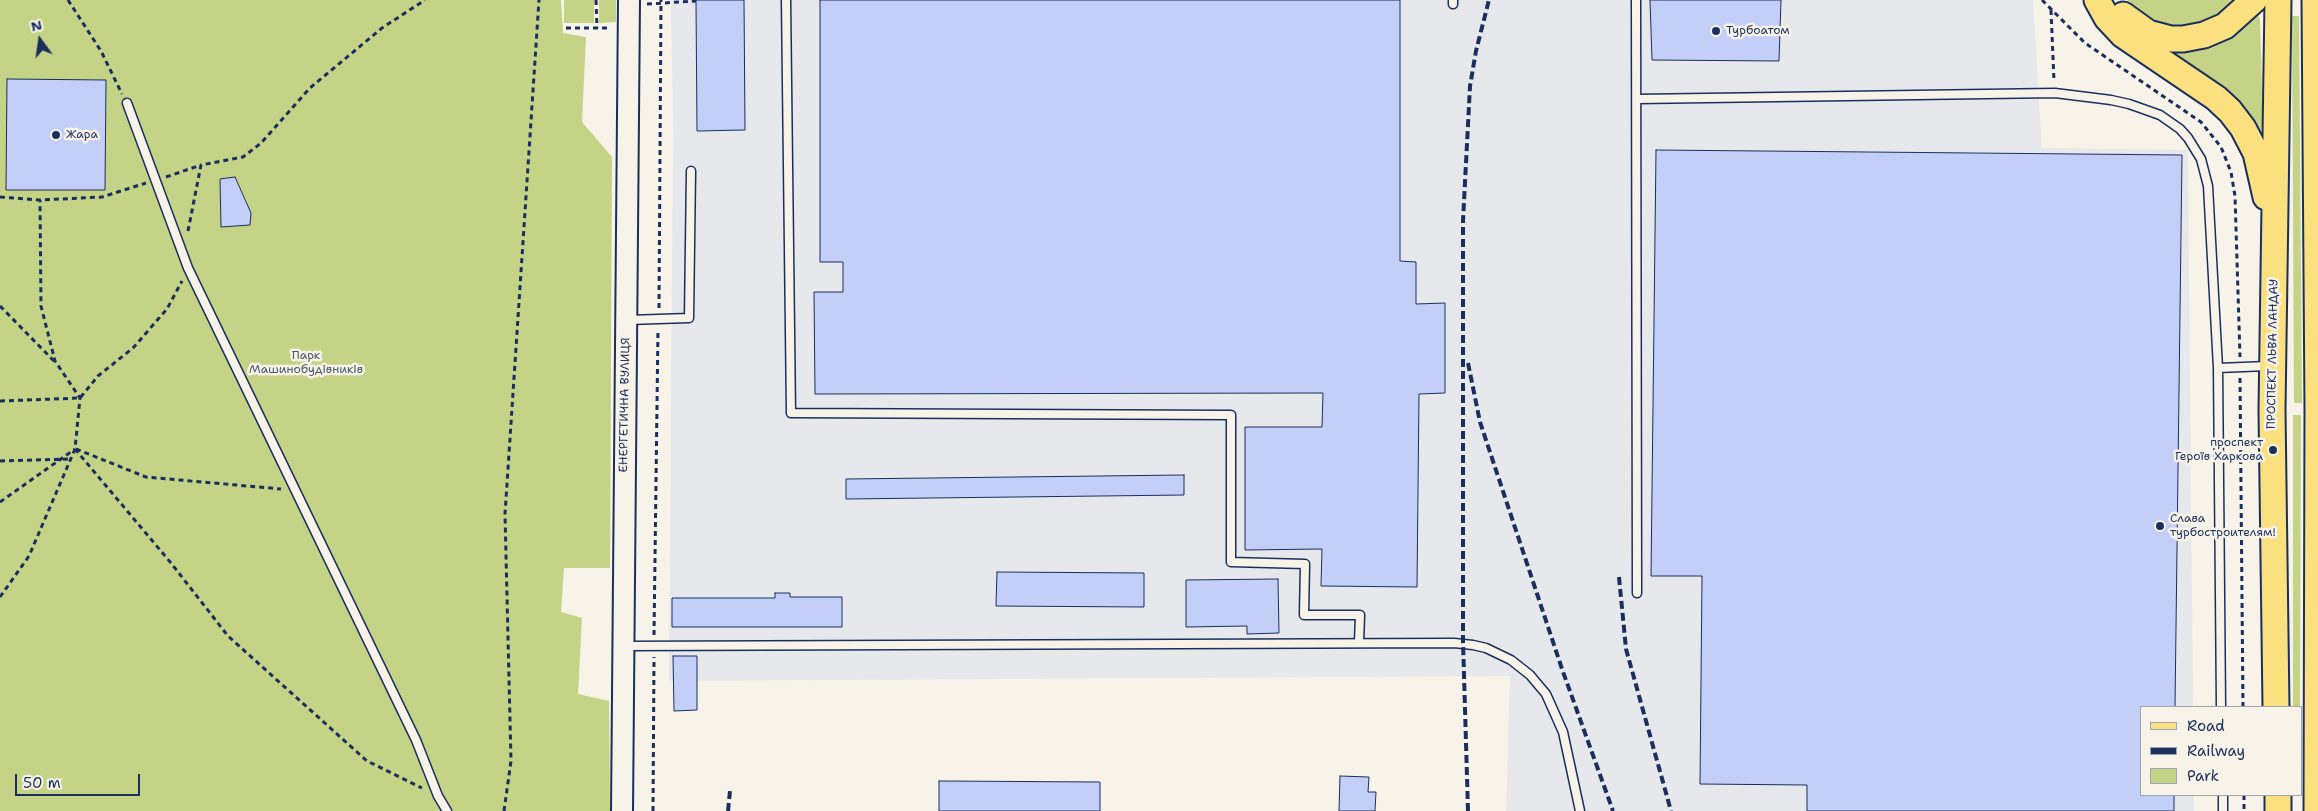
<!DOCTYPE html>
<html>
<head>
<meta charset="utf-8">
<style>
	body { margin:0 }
	#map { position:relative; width:2318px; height:811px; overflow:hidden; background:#f7f3e8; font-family:"Shantell Sans",sans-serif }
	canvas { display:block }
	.legend { position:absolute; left:2140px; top:706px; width:162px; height:90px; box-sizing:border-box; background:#f7f3e8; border:1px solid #9fa5b1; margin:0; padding:6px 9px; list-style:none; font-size:15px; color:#1b2f5e }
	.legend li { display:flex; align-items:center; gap:10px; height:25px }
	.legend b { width:25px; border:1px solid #9fa5b1 }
	.north { position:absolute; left:15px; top:15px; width:50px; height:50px; -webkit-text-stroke:4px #f7f3e8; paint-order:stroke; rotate:346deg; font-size:14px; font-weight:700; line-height:20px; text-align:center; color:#1b2f5e }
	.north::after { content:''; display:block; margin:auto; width:18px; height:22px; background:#1b2f5e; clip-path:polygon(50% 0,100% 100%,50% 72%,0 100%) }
	.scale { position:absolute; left:15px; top:774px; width:125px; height:22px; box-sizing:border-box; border:2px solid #1b2f5e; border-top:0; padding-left:6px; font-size:15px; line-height:18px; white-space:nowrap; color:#1b2f5e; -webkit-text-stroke:4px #f7f3e8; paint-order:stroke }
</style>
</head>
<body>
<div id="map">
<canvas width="2318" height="811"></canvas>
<ul class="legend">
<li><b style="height:6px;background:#fbe080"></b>Road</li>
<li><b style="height:6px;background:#1b2f5e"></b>Railway</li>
<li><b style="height:14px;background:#c5d386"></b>Park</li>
</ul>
<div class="north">N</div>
<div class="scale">50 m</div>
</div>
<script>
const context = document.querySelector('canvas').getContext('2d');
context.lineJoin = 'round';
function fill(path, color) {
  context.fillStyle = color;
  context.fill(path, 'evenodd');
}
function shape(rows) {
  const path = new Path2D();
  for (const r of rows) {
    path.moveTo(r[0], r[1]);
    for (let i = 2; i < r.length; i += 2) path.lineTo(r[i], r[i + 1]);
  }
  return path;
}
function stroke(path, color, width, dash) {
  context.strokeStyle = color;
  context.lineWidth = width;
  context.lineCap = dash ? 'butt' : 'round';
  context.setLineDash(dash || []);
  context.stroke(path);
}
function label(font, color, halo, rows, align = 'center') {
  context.font = font + ' "Shantell Sans",sans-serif';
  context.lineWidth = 5;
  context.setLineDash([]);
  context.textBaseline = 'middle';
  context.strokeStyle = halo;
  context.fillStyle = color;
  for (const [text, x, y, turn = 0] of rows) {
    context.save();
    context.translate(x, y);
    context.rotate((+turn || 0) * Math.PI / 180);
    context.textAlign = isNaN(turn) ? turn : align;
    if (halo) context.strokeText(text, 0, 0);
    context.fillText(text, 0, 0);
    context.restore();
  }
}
const built = shape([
	[671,0,2033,0,2042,148,2188,150,2193,707,2142,707,2142,795,2194,795,2194,811,1506,811,1510,676,669,681,673,129]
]);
const green = shape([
	[0,0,561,0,563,33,586,37,582,122,612,157,610,568,564,568,561,612,582,618,578,694,609,701,610,811,0,811],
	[564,0,594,0,594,23,564,23],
	[599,0,616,0,616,22,599,23],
	[2127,0,2237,0,2234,5,2205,25,2176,28,2158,24,2135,11],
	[2254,15,2259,17,2260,20,2263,125,2260,133,2257,132,2174,57,2173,53],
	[2292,16,2299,16,2302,403,2294,403],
	[2293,415,2301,415,2300,707,2293,707]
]);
const building = shape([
	[696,0,744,0,745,130,697,131,696,0],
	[820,0,1400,0,1400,261,1416,262,1416,304,1445,303,1445,393,1419,394,1417,587,1321,586,1322,549,1245,550,1245,427,1322,427,1323,393,815,394,814,292,843,292,843,262,820,262,820,0],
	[1650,0,1781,0,1779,61,1652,60,1650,0],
	[7,79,106,80,105,190,6,190,7,79],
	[1656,150,2182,155,2175,707,2142,707,2142,795,2174,795,2174,811,1807,811,1807,785,1700,784,1702,576,1651,576,1656,150],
	[235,177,251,213,250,225,221,227,220,179,235,177],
	[1184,475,1184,495,846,499,846,479,1184,475],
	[997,572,1144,573,1144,607,996,606,997,572],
	[1278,579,1279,633,1247,634,1247,626,1186,627,1186,580,1278,579],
	[775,593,790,593,790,597,842,597,842,627,672,627,672,598,775,598,775,593],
	[673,656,697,656,697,710,674,711,673,656],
	[1340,776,1369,777,1368,792,1376,792,1375,811,1339,811,1340,776],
	[939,781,1100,782,1100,811,939,811,939,781]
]);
const path = shape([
	[68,0,101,51,122,94],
	[596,0,597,28],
	[2042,0,2085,43,2201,122,2221,147,2231,172,2235,196,2240,357],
	[647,4,696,1],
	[2051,10,2054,81],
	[566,28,611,28],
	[166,177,201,165],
	[0,197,40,200,102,197,146,183],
	[188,231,201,165,243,157,261,143,310,88,382,28,425,0],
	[0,306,54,361],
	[659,308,661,0],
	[2240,378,2243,707],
	[0,401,80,398,98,376,133,348,167,309,182,281],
	[75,449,171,563,228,636,367,761,422,788],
	[76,449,146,477,281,489],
	[0,461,71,459],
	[0,502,75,449],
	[0,597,29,556,75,449,80,398,55,361,41,306,40,200],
	[654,635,658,329],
	[2244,795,2244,811],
	[504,811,511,761,505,514,539,0],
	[653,811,654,657]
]);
const service = shape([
	[786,0,791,413,1231,415,1231,562,1305,564,1304,615,1360,615,1359,643],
	[1453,0,1453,4],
	[1636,0,1637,593],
	[1637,99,2055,93,2111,100,2129,104,2160,115,2180,129,2188,138,2201,159,2208,186,2218,368],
	[127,103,188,268,416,740,438,796,447,811],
	[628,320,689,318,691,171],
	[624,646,1454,643,1473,645,1486,648,1511,660,1530,675,1546,694,1563,732,1580,811],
	[2221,707,2218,368,2268,366],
	[2223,795,2223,811]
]);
const tertiary = shape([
	[622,811,629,0]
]);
const primary = shape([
	[2097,0,2107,18,2123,35,2216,98,2230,111,2243,128,2256,153,2266,197],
	[2315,0,2318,409,2317,811],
	[2123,15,2148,33,2171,39,2183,39,2204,35,2225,26,2254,0],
	[2276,707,2272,410,2278,0],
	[2278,795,2278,811]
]);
const rail = shape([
	[1468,363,1480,422,1562,669,1613,811],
	[1619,577,1626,649,1671,811],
	[728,811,730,791],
	[1468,811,1463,641,1463,221,1470,86,1476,51,1489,0]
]);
const markers = [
	[1716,31,5,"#1b2f5e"],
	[56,135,5,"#1b2f5e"],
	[2273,450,5,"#1b2f5e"],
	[2160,526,5,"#1b2f5e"]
];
const poiNames = [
	["Турбоатом",1726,31],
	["Жара",66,135],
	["проспект",2263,443,"right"],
	["Героїв Харкова",2263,457,"right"],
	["Слава",2170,519],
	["турбостроителям!",2170,533]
];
const streetNames = [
	["ПРОСПЕКТ ЛЬВА ЛАНДАУ",2273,354,-89],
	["ЕНЕРГЕТИЧНА ВУЛИЦЯ",625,405,-89]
];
const parkNames = [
	["Парк",306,356],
	["Машинобудівників",306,370]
];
fill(built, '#e7e8ec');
fill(green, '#c5d386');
fill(building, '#c3cff6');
stroke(building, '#1b2f5e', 1);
stroke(service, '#1b2f5e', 11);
stroke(tertiary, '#1b2f5e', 24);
stroke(primary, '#1b2f5e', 29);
stroke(path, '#1b2f5e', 3, [5, 4]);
stroke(service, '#f7f3e8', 8);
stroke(tertiary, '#f7f3e8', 20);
stroke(primary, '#fbe080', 25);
stroke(rail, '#1b2f5e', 4, [8, 4]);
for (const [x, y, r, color] of markers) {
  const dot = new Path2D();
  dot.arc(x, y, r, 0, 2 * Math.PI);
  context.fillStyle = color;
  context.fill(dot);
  stroke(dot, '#f7f3e8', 2);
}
label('12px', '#1b2f5e', '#f7f3e8', poiNames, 'left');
label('12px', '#1b2f5e', '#f7f3e8', streetNames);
label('12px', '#465868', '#f7f3e8', parkNames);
</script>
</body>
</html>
